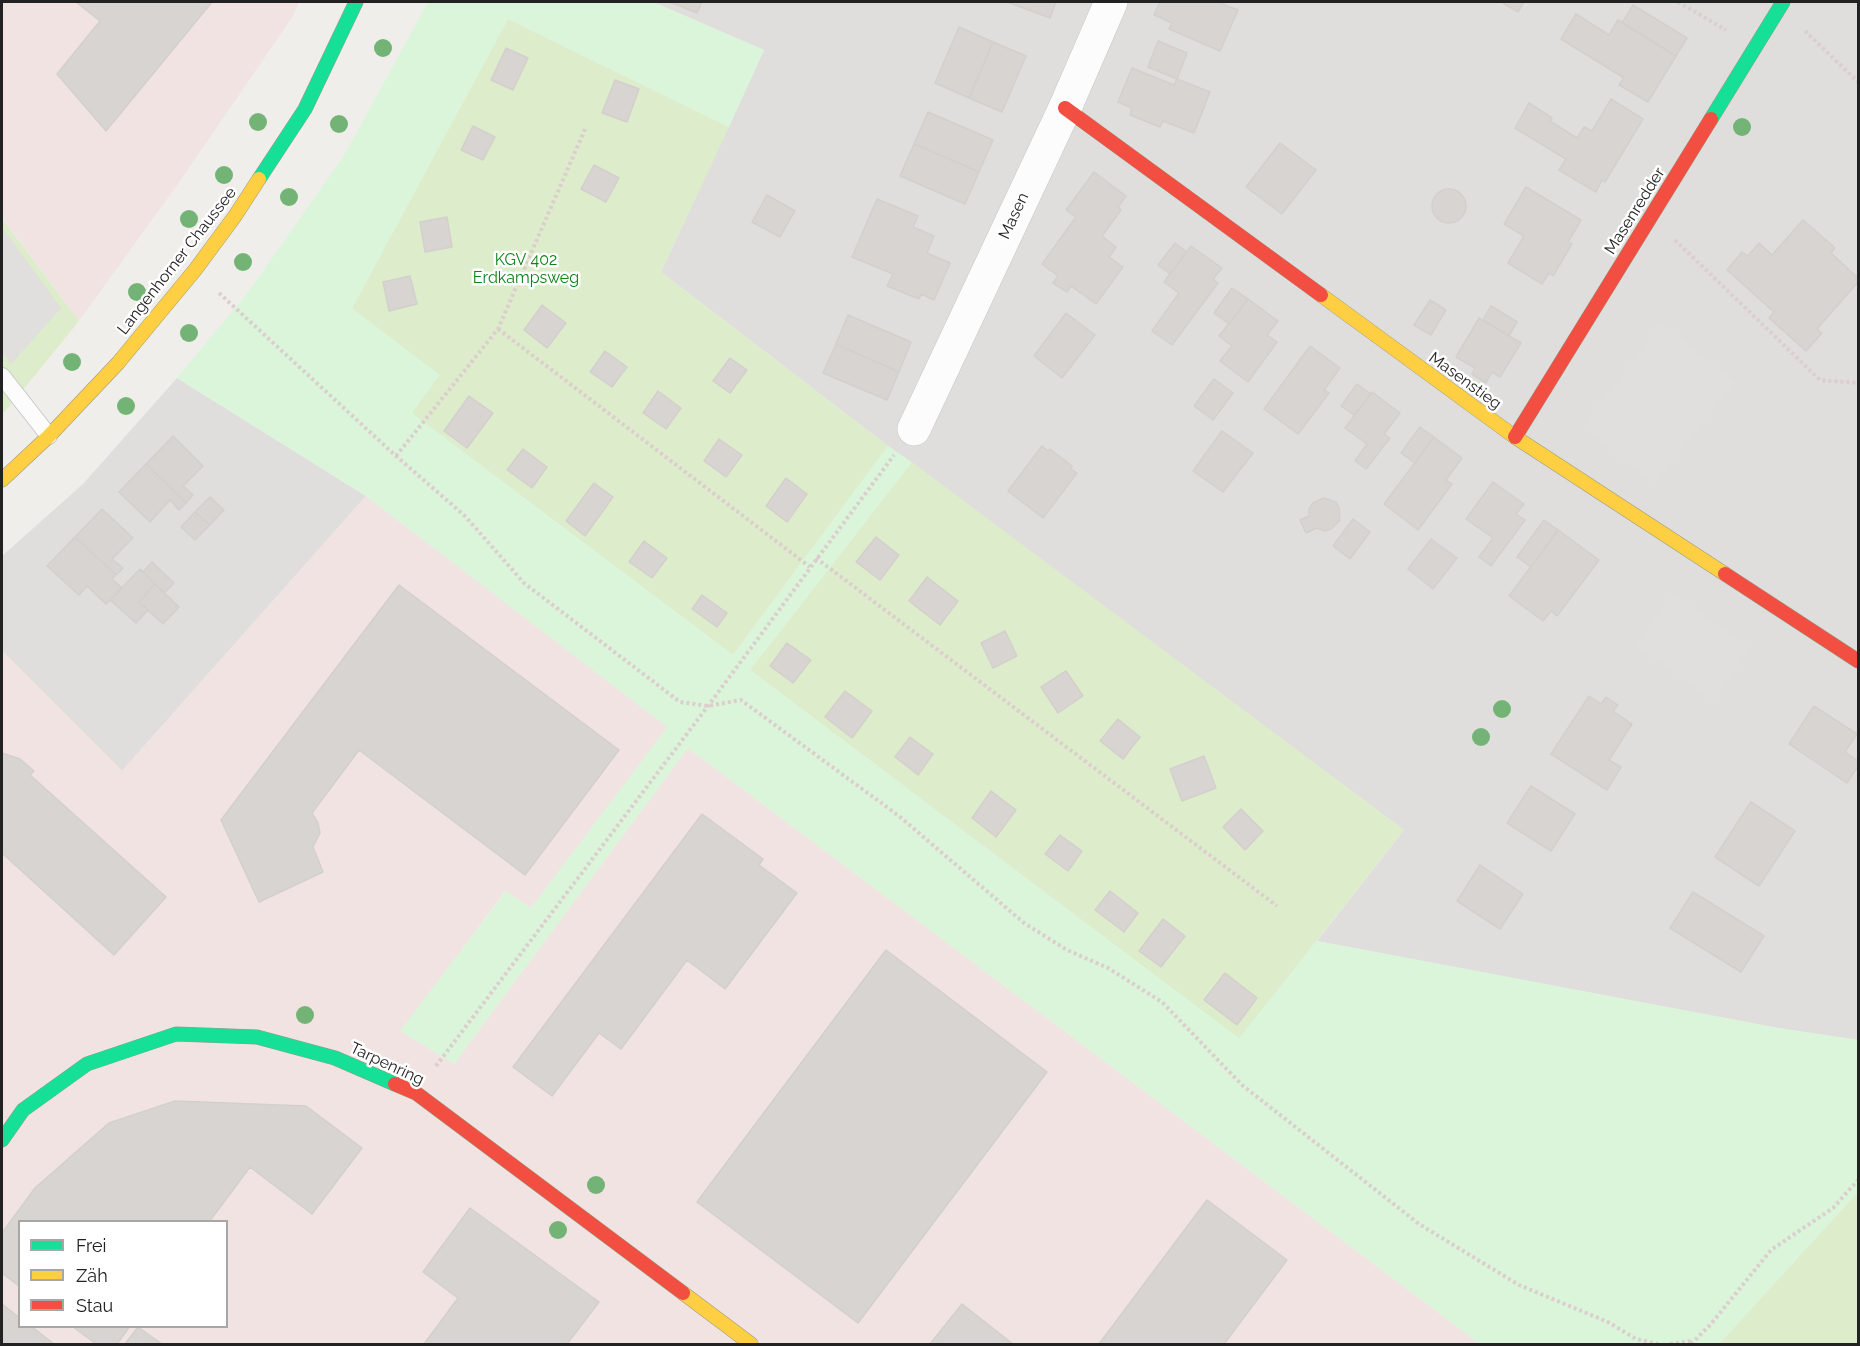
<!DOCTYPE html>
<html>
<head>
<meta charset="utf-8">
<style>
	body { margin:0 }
	#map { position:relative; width:1860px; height:1346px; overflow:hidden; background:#f0eeeb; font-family:Raleway,sans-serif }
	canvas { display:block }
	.frame { position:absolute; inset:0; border:3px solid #222; pointer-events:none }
	.legend { position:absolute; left:18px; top:1220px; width:210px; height:108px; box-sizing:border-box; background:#fff; border:2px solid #a7a7a7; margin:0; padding:8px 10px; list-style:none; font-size:18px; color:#222 }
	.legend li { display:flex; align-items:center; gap:12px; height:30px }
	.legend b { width:30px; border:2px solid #a7a7a7 }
</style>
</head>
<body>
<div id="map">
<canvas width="1860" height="1346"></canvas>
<div class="frame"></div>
<ul class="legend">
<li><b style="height:8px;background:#16e098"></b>Frei</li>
<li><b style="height:8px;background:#ffcf43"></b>Zäh</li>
<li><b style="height:8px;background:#f24e42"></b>Stau</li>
</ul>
</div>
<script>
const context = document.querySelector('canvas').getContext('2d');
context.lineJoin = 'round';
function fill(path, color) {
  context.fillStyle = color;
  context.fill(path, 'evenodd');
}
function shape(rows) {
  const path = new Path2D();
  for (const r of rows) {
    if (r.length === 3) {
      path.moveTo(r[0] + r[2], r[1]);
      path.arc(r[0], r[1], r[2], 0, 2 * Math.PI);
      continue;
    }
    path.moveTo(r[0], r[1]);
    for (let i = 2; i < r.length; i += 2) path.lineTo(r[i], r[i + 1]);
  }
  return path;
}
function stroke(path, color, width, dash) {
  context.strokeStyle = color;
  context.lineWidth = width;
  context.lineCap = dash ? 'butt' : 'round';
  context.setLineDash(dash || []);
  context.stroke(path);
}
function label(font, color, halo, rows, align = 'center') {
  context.font = font + ' Raleway,sans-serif';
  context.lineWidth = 5;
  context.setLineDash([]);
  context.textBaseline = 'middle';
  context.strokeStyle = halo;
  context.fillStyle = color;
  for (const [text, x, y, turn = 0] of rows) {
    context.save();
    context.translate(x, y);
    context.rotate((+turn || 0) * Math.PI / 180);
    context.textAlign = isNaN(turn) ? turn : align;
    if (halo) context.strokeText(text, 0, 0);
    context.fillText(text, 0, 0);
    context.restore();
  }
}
const residential = shape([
	[653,2,1858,2,1858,1040,1778,1028,1317,941,1404,830,888,446,661,272,764,50],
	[177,378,366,496,122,771,2,651,2,556,83,484]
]);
const commercial = shape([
	[2,2,299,2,293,16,180,181,79,321,2,217],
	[366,496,668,727,531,908,505,891,401,1031,454,1064,688,748,1480,1344,2,1344,2,651,122,771],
	[20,1222,226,1222,226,1326,20,1326]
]);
const grass = shape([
	[508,19,729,127,661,272,888,446,733,655,411,413,352,308],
	[2,218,79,321,10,406,2,414],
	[912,462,1404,830,1239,1039,750,670],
	[1858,1192,1858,1344,1719,1344]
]);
const park = shape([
	[428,2,653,2,764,50,729,127,508,19,352,308,440,375,412,413,733,655,888,446,912,462,750,670,1239,1038,1317,941,1778,1028,1858,1040,1858,1192,1719,1344,1480,1344,688,748,454,1064,400,1031,506,891,531,908,667,727,366,496,177,378,249,291,343,157]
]);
const parking = shape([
	[2,227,61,308,11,364,2,352],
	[1662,323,1736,382,1655,484,1581,426],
	[1673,593,1751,649,1714,701,1635,645]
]);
const building = shape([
	[76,2,212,2,106,131,57,74,100,21,76,2],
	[670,2,702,2,697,13,670,2],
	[1007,2,1056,2,1050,18,1007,2],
	[1160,2,1217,2,1238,10,1220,51,1169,29,1172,23,1154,15,1160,2],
	[1501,2,1524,2,1518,12,1501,2],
	[1633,5,1687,38,1676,56,1622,23,1633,5],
	[1576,14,1609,35,1618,20,1676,56,1648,102,1619,85,1624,78,1561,39,1576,14],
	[959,27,993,42,969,98,935,83,959,27],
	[1158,41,1187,53,1177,79,1148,67,1158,41],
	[993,42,1026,56,1002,112,969,98,993,42],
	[506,48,528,58,513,90,491,80,506,48],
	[1132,68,1174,85,1177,79,1210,92,1194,133,1163,121,1160,127,1130,115,1132,108,1118,102,1132,68],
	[615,80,639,89,627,122,602,113,615,80],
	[1611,99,1643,119,1605,182,1602,180,1596,192,1559,170,1566,159,1515,128,1529,103,1552,118,1550,121,1577,138,1584,127,1592,131,1611,99],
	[928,112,993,140,979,172,914,144,928,112],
	[473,126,495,137,483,160,461,150,473,126],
	[1280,143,1316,170,1282,214,1246,187,1280,143],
	[914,144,979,172,965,204,900,176,914,144],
	[594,165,619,178,606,202,581,189,594,165],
	[1094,172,1126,196,1118,207,1121,210,1102,236,1116,247,1109,257,1123,267,1096,304,1071,286,1067,292,1053,283,1058,276,1042,264,1076,217,1066,210,1094,172],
	[1526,187,1581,220,1568,242,1572,244,1553,276,1549,273,1542,284,1508,263,1524,236,1504,224,1526,187],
	[1449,206,17],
	[767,195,795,211,780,237,752,222,767,195],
	[877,199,918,216,913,227,934,236,927,253,950,263,934,300,921,294,919,299,887,286,893,274,852,257,877,199],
	[447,217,452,247,425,252,420,222,447,217],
	[1803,220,1835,248,1831,253,1858,278,1858,282,1817,329,1822,333,1806,351,1769,318,1774,312,1727,270,1742,252,1748,256,1759,243,1772,255,1803,220],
	[1175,243,1187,252,1170,274,1158,265,1175,243],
	[1191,246,1222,268,1213,279,1218,283,1172,345,1152,331,1179,293,1164,282,1191,246],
	[410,276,417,304,389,311,383,282,410,276],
	[1232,288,1248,299,1229,324,1214,313,1232,288],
	[1248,299,1278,321,1267,335,1277,342,1248,382,1220,361,1232,346,1219,336,1248,299],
	[1430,300,1446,310,1431,335,1414,325,1430,300],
	[542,305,566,323,547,348,524,330,542,305],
	[1491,306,1517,322,1509,336,1483,320,1491,306],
	[1066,313,1095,335,1062,378,1034,356,1066,313],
	[848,315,911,342,899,372,836,344,848,315],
	[1479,318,1521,343,1500,377,1492,372,1486,383,1472,374,1475,368,1456,357,1479,318],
	[836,344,899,372,887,400,823,373,836,344],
	[1310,346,1340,368,1324,390,1329,393,1298,434,1264,409,1310,346],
	[605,351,627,367,612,387,590,372,605,351],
	[730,358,747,370,730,393,713,381,730,358],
	[1214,379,1233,393,1213,420,1194,406,1214,379],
	[1357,384,1371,394,1354,415,1341,406,1357,384],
	[658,391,681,408,666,429,643,413,658,391],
	[1372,392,1400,413,1384,434,1390,438,1366,469,1355,461,1367,444,1345,428,1372,392],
	[469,396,493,413,467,448,444,431,469,396],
	[1420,427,1434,437,1415,463,1401,453,1420,427],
	[1222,431,1253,453,1223,492,1193,471,1222,431],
	[173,436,203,466,183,486,193,495,186,503,146,464,173,436],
	[1434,437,1462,458,1446,480,1452,484,1418,530,1384,504,1434,437],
	[719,439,742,455,726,477,704,461,719,439],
	[1042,446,1048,451,1050,449,1072,466,1071,469,1077,473,1043,518,1008,491,1042,446],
	[523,449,547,467,532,488,507,470,523,449],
	[146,464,186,503,179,510,170,500,150,522,119,492,146,464],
	[786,478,807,494,787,522,766,506,786,478],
	[1493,482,1524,504,1516,514,1525,520,1491,566,1479,557,1493,538,1466,519,1493,482],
	[594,483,613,497,585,536,566,521,594,483],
	[210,497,224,510,210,525,195,512,210,497],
	[1324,498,1336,502,1339,508,1340,520,1331,529,1325,531,1317,528,1306,533,1300,520,1309,516,1309,509,1313,503,1324,498],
	[102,509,133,538,112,559,123,568,116,575,75,537,102,509],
	[195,512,210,525,195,540,181,527,195,512],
	[1353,519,1370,532,1350,559,1333,546,1353,519],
	[1544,520,1558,530,1531,567,1517,557,1544,520],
	[1558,530,1599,560,1557,616,1551,611,1543,621,1509,596,1558,530],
	[75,537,116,575,112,579,122,588,106,604,87,586,79,595,47,566,75,537],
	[876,537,899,555,880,580,856,562,876,537],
	[1431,539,1457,558,1433,589,1408,569,1431,539],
	[644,541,667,558,652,578,629,562,644,541],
	[152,562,174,583,164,593,143,572,152,562],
	[140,569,155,584,139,602,148,610,136,623,110,600,140,569],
	[927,577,958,601,940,625,909,601,927,577],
	[155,584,179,607,163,624,139,602,155,584],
	[399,585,619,750,525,875,359,750,312,813,318,823,320,833,313,847,323,872,259,902,221,820,399,585],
	[702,595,727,613,717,627,692,609,702,595],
	[1005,631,1017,656,993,668,981,643,1005,631],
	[787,643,811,660,793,683,770,666,787,643],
	[1066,671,1083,696,1058,713,1041,687,1066,671],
	[845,691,872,711,852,738,825,717,845,691],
	[1589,696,1601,704,1606,697,1618,705,1613,711,1632,724,1609,760,1621,767,1607,790,1551,754,1589,696],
	[1814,706,1857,734,1845,752,1858,761,1858,766,1847,783,1789,744,1814,706],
	[1118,719,1140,737,1123,759,1100,741,1118,719],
	[910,737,933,754,918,775,895,757,910,737],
	[2,753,20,759,34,771,30,775,166,897,114,955,2,853,2,753],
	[1204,756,1216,788,1182,801,1170,769,1204,756],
	[1531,786,1575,814,1551,851,1507,823,1531,786],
	[991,791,1016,810,996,837,972,818,991,791],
	[1751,802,1795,831,1759,886,1715,857,1751,802],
	[1241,809,1263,831,1245,850,1223,827,1241,809],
	[702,814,763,859,759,865,797,893,725,989,687,960,621,1049,599,1033,552,1096,513,1067,702,814],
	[1060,835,1082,851,1068,871,1045,854,1060,835],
	[1480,865,1523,894,1500,929,1457,901,1480,865],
	[1110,891,1138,913,1124,932,1095,910,1110,891],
	[1693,892,1764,936,1741,972,1670,928,1693,892],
	[1163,919,1185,936,1161,967,1139,951,1163,919],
	[886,950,1047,1072,858,1323,697,1202,886,950],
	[1225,973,1257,998,1237,1025,1204,1000,1225,973],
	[175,1101,306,1106,362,1148,312,1214,250,1167,209,1222,20,1222,20,1287,2,1273,2,1233,35,1188,109,1123,175,1101],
	[1207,1200,1287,1260,1224,1344,1099,1344,1207,1200],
	[470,1208,599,1302,567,1344,424,1344,458,1298,423,1272,470,1208],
	[2,1304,20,1318,20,1326,31,1326,54,1344,2,1344,2,1304],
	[962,1304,1013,1344,930,1344,962,1304],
	[72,1326,130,1326,117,1344,96,1344,72,1326],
	[138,1327,162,1344,125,1344,138,1327]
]);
const path = shape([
	[1678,2,1726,30],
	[1805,31,1858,82],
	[1675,240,1820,380,1858,383],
	[219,293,396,456,465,516,524,583,680,702,708,706,741,700,899,816,1024,923,1067,950,1108,968,1162,1002,1242,1085,1419,1224,1519,1285,1608,1322,1636,1339,1658,1344],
	[498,329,810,567],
	[396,456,498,329,586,127],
	[816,558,1277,906],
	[436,1066,708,706,894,455],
	[1670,1344,1692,1341],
	[1691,1344,1711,1324,1771,1250,1833,1208,1858,1180]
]);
const lane = shape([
	[2,376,49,436]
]);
const street = shape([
	[914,429,1065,108,1111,2]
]);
const fast = shape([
	[1711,119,1783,2],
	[259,179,305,109,356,2],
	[2,1140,23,1110,87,1064,176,1034,257,1037,335,1058,395,1084]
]);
const slow = shape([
	[1321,295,1515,437,1725,574],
	[2,480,49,436,118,363,195,270,235,216,259,179],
	[683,1293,751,1344]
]);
const jam = shape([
	[1065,108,1321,295],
	[1515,437,1711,119],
	[1725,574,1858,661],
	[395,1084,416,1093,683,1293]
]);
const trees = [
	[383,48],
	[258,122],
	[339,124],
	[1742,127],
	[224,175],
	[289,197],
	[189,219],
	[243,262],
	[137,292],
	[189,333],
	[72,362],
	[126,406],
	[1502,709],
	[1481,737],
	[305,1015],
	[596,1185],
	[558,1230]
];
const streetNames = [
	["Masenredder",1635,211,-58],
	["Masen",1014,216,-65],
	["Langenhorner Chaussee",177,261,-52],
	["Masenstieg",1465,381,36],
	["Tarpenring",387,1064,25]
];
const parkNames = [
	["KGV 402",526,260],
	["Erdkampsweg",526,278]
];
fill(residential, '#dfdedc');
fill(commercial, '#f1e3e1');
fill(grass, '#ddeccb');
fill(park, '#daf5da');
fill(parking, '#e0dfde');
fill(building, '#d7d4d2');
stroke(building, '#d3d0cc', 1.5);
stroke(lane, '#c9c8c7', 18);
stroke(street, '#c9c8c7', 34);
stroke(fast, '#999a82', 15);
stroke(slow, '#999a82', 15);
stroke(jam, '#999a82', 15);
stroke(path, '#dccecd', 4, [3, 3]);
stroke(lane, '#fdfcfc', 16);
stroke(street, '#fdfcfc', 33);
stroke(fast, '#16e098', 14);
stroke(slow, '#ffcf43', 14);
stroke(jam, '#f24e42', 14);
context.fillStyle = '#73b476';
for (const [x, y] of trees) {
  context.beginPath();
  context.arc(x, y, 9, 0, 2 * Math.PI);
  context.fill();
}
label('16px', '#222', '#fff', streetNames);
label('16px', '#0c8416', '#fff', parkNames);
</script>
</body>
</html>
